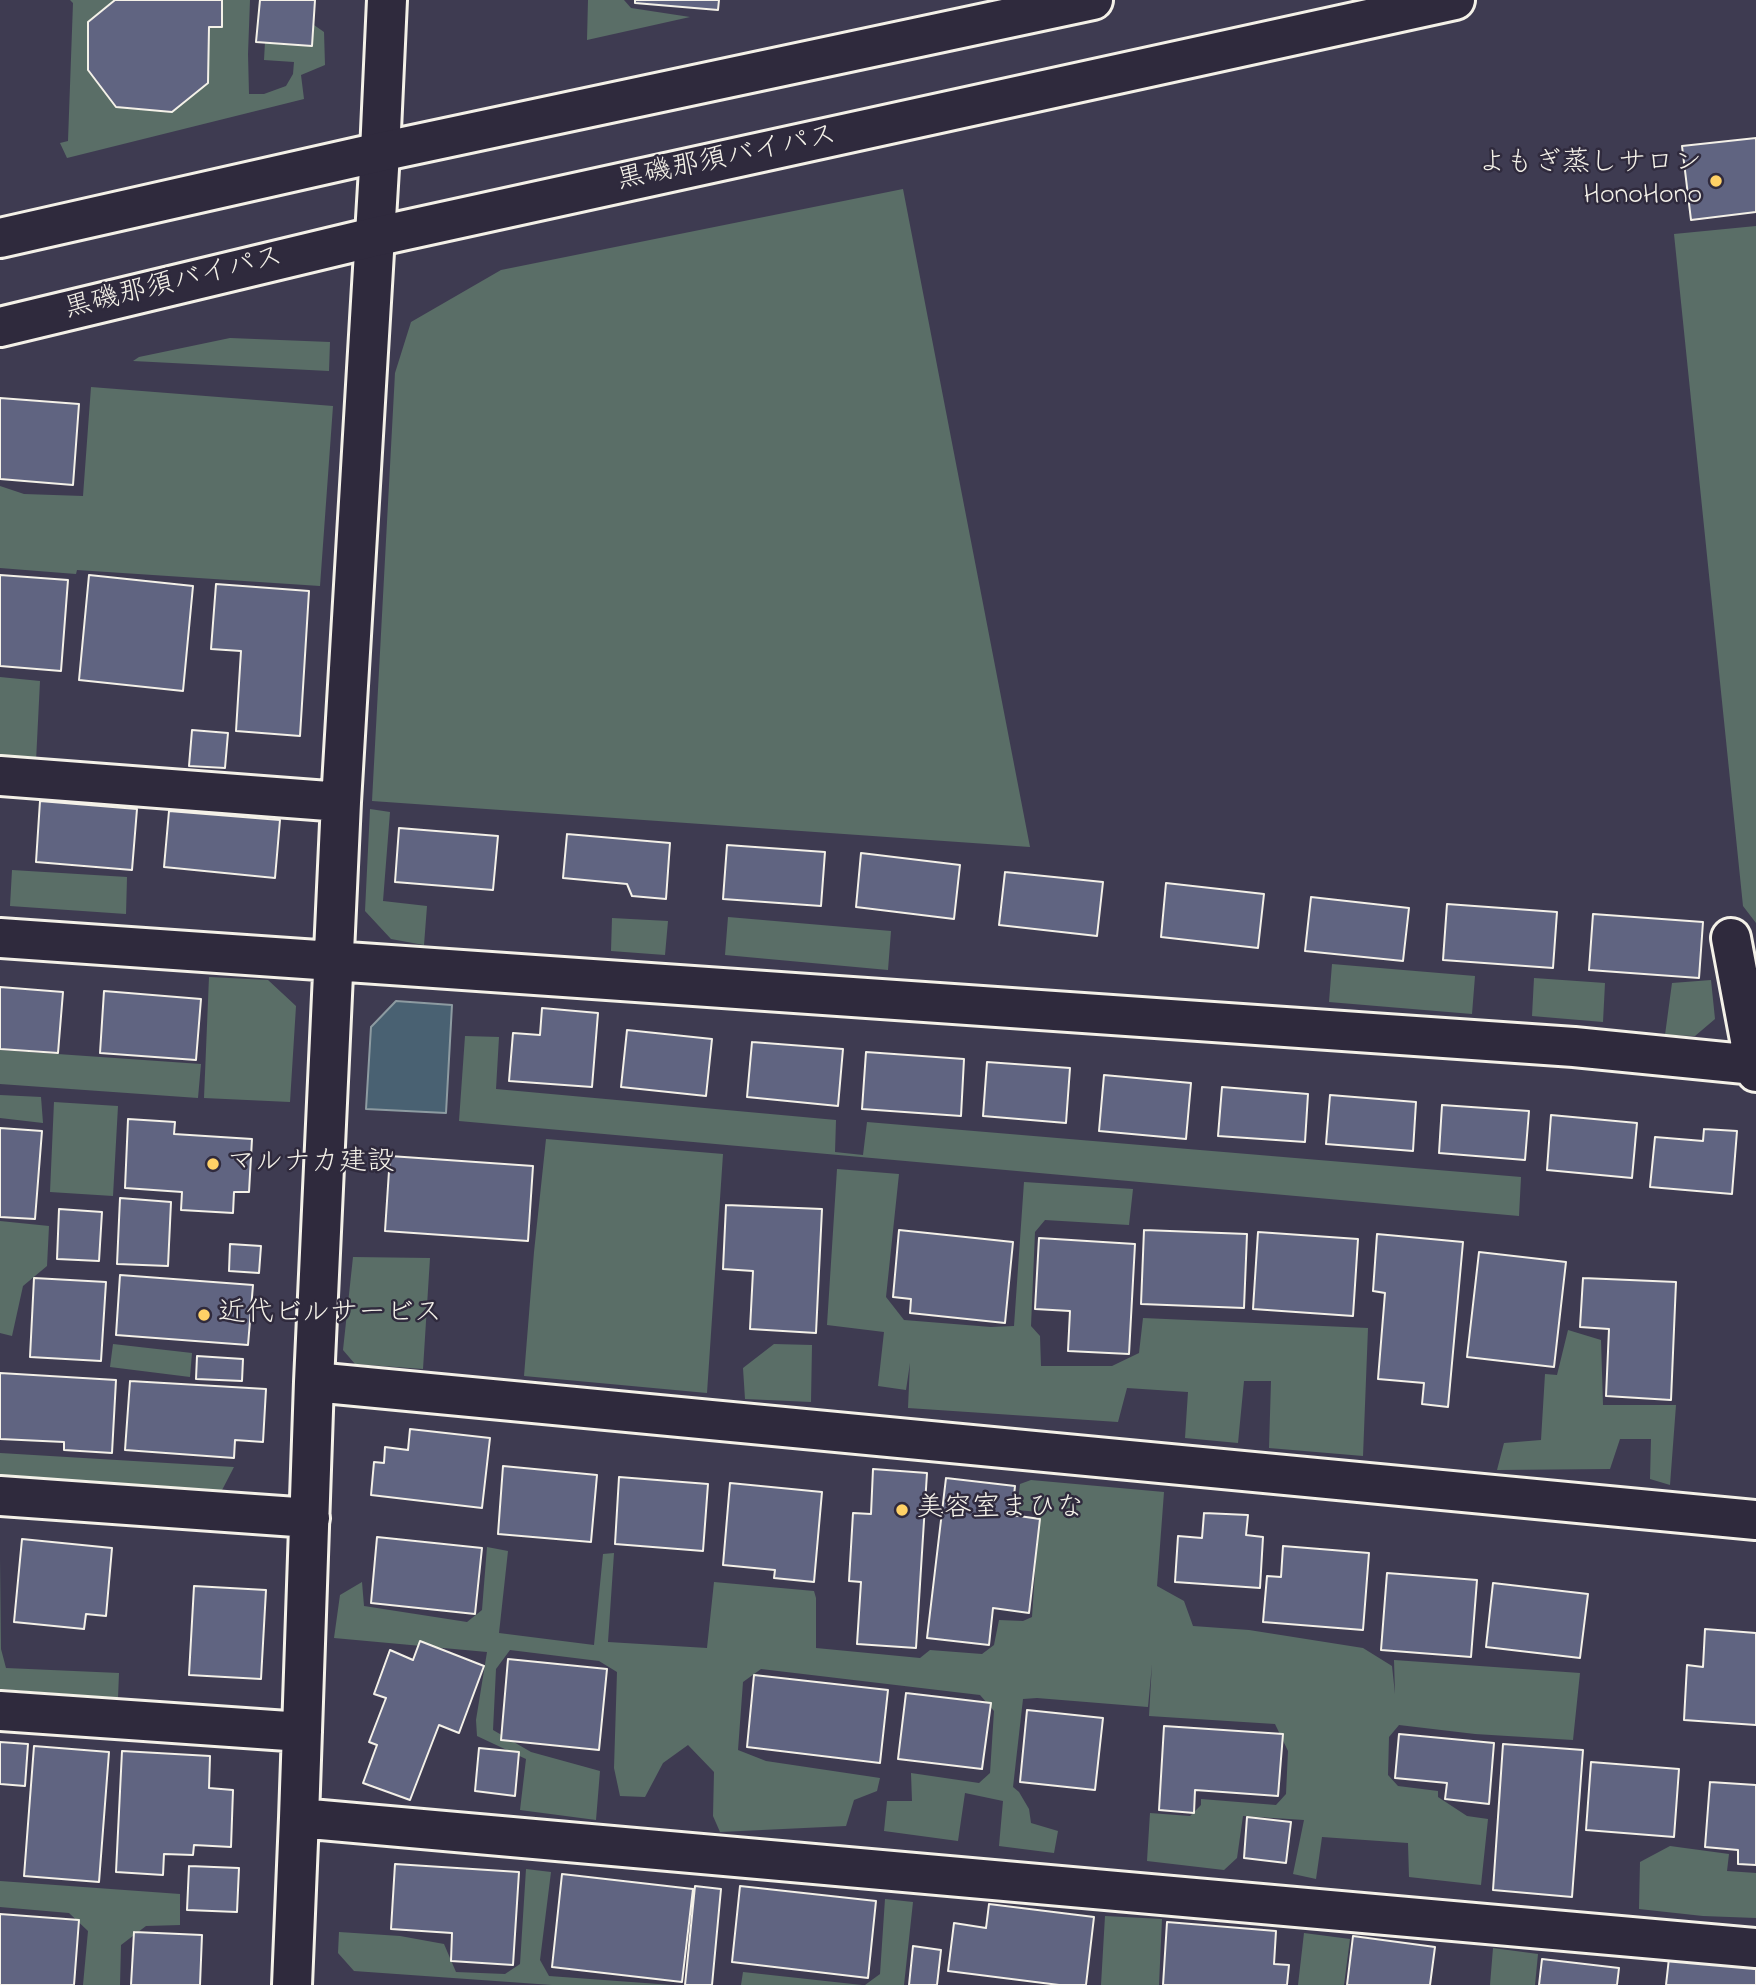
<!DOCTYPE html>
<html>
<head>
<meta charset="utf-8">
<style>
	body { margin:0 }
	canvas { display:block; background:#3e3b51 }
</style>
</head>
<body>
<canvas width="1756" height="1985"></canvas>
<script>
const context = document.querySelector('canvas').getContext('2d');
context.lineJoin = 'round';
function fill(path, color) {
  context.fillStyle = color;
  context.fill(path, 'evenodd');
}
function shape(rows) {
  const path = new Path2D();
  for (const r of rows) {
    path.moveTo(r[0], r[1]);
    for (let i = 2; i < r.length; i += 2) path.lineTo(r[i], r[i + 1]);
  }
  return path;
}
function stroke(path, color, width, dash) {
  context.strokeStyle = color;
  context.lineWidth = width;
  context.lineCap = dash ? 'butt' : 'round';
  context.setLineDash(dash || []);
  context.stroke(path);
}
function label(font, color, halo, rows, align = 'center') {
  context.font = font + ' "Indie Flower","Klee One",sans-serif';
  context.lineWidth = 5;
  context.setLineDash([]);
  context.textBaseline = 'middle';
  context.strokeStyle = halo;
  context.fillStyle = color;
  for (const [text, x, y, turn = 0] of rows) {
    context.save();
    context.translate(x, y);
    context.rotate((+turn || 0) * Math.PI / 180);
    context.textAlign = isNaN(turn) ? turn : align;
    if (halo) context.strokeText(text, 0, 0);
    context.fillText(text, 0, 0);
    context.restore();
  }
}
const green = shape([
	[70,0,115,0,88,22,88,70,116,107,172,112,208,83,209,27,222,27,222,0,250,0,248,54,249,94,264,94,286,86,293,74,294,62,264,60,265,42,312,46,314,25,324,32,325,65,301,75,304,99,67,158,60,143,68,141,73,3],
	[588,0,624,0,631,8,690,17,587,40],
	[903,189,1030,847,372,801,395,373,411,322,501,270],
	[1756,226,1756,923,1743,906,1674,234],
	[230,338,330,342,329,371,133,361,139,357],
	[91,387,333,406,320,586,77,570,76,574,0,568,0,486,24,494,83,496],
	[0,677,40,681,36,761,0,758],
	[370,809,390,812,383,901,427,906,424,945,391,939,365,911],
	[12,870,127,877,126,914,10,906],
	[728,917,891,931,888,970,725,955],
	[612,918,668,921,665,955,611,951],
	[1332,964,1475,976,1472,1014,1329,1002],
	[209,977,268,980,296,1006,290,1102,204,1098],
	[1534,978,1605,983,1603,1022,1532,1016],
	[1711,980,1715,1019,1695,1036,1665,1035,1672,983],
	[465,1036,499,1037,496,1089,836,1120,835,1152,863,1155,867,1122,1521,1177,1519,1216,459,1121],
	[0,1050,201,1064,198,1098,0,1084],
	[0,1095,41,1097,43,1123,0,1118],
	[54,1102,118,1106,113,1196,50,1192],
	[546,1139,723,1154,707,1393,524,1376,534,1252],
	[837,1169,899,1174,886,1297,904,1320,991,1327,1014,1326,1024,1182,1133,1189,1129,1225,1045,1220,1035,1232,1031,1326,1040,1336,1041,1366,1112,1366,1139,1353,1143,1318,1368,1328,1363,1456,1269,1448,1271,1381,1244,1381,1238,1443,1185,1438,1188,1392,1127,1388,1118,1422,908,1408,910,1363,906,1390,878,1386,884,1332,827,1325],
	[0,1221,49,1226,47,1266,23,1286,12,1336,0,1333],
	[353,1257,430,1258,423,1369,355,1364,343,1350],
	[1568,1330,1601,1340,1603,1405,1676,1405,1670,1485,1650,1479,1651,1439,1620,1439,1610,1469,1497,1470,1504,1443,1541,1440,1545,1374,1557,1375],
	[113,1344,192,1353,190,1377,110,1367],
	[774,1344,812,1345,811,1402,745,1399,743,1368],
	[0,1453,234,1467,220,1494,0,1477],
	[1031,1480,1164,1492,1157,1586,1184,1601,1193,1626,1249,1630,1363,1648,1392,1666,1395,1694,1394,1660,1580,1673,1573,1740,1475,1734,1399,1725,1389,1737,1388,1775,1398,1786,1438,1791,1438,1797,1467,1816,1488,1819,1481,1885,1409,1877,1408,1843,1322,1837,1316,1879,1293,1874,1304,1820,1243,1816,1237,1858,1224,1870,1147,1861,1150,1813,1190,1816,1201,1805,1201,1799,1276,1805,1286,1794,1288,1751,1275,1724,1149,1716,1152,1664,1148,1707,1037,1698,1023,1699,1013,1787,1019,1792,1029,1809,1031,1823,1058,1831,1054,1853,999,1846,1003,1801,965,1793,958,1841,884,1831,887,1801,912,1801,911,1773,979,1783,990,1773,994,1711,980,1695,761,1669,743,1682,738,1750,766,1761,880,1778,877,1791,854,1800,846,1826,720,1832,713,1816,714,1772,688,1745,663,1763,645,1797,620,1796,614,1768,617,1672,599,1661,510,1650,496,1669,493,1730,531,1752,600,1771,596,1820,520,1810,526,1759,477,1736,476,1720,487,1652,334,1638,340,1595,362,1582,364,1606,467,1622,482,1610,487,1547,508,1551,499,1633,594,1645,603,1554,614,1553,608,1642,707,1648,714,1582,814,1591,816,1598,816,1648,920,1658,930,1650,982,1654,994,1645,999,1620,1023,1621,1032,1617,1039,1512,1017,1510,1020,1484],
	[0,1559,1,1649,6,1668,119,1673,118,1698,0,1689],
	[1670,1846,1729,1854,1727,1871,1756,1873,1756,1918,1703,1916,1639,1909,1640,1862],
	[526,1869,551,1872,540,1960,549,1976,672,1985,552,1985,354,1971,338,1953,339,1932,400,1936,444,1944,456,1972,505,1974,520,1964],
	[0,1881,180,1894,180,1925,146,1926,121,1945,120,1985,83,1985,88,1931,69,1913,0,1907],
	[885,1899,913,1902,904,1985,865,1985,880,1974],
	[1105,1916,1162,1919,1159,1985,1101,1985],
	[1304,1933,1350,1939,1344,1985,1298,1985],
	[1493,1948,1538,1954,1535,1985,1490,1985],
	[743,1972,862,1985,741,1985]
]);
const water = shape([
	[396,1001,452,1005,446,1113,366,1109,371,1027,396,1001]
]);
const building = shape([
	[115,0,222,0,222,27,209,27,208,83,172,112,116,107,88,70,88,22,115,0],
	[260,0,315,0,312,46,256,42,260,0],
	[635,0,719,0,718,10,635,3,635,0],
	[1756,138,1756,212,1691,220,1682,146,1756,138],
	[0,398,79,404,73,485,0,479,0,398],
	[0,575,68,580,61,671,0,666,0,575],
	[89,575,193,586,183,691,79,680,89,575],
	[216,584,309,591,300,736,236,731,241,651,211,649,216,584],
	[192,730,228,733,225,768,189,766,192,730],
	[40,801,137,809,132,870,36,862,40,801],
	[169,811,280,820,275,878,164,867,169,811],
	[399,828,498,836,493,890,395,882,399,828],
	[567,834,670,843,666,899,632,896,627,884,563,878,567,834],
	[727,845,825,852,821,906,723,899,727,845],
	[861,853,960,865,954,919,856,907,861,853],
	[1005,872,1103,882,1097,936,999,925,1005,872],
	[1166,883,1264,894,1258,948,1161,937,1166,883],
	[1311,897,1409,908,1403,961,1305,951,1311,897],
	[1447,904,1557,912,1553,968,1443,960,1447,904],
	[1593,914,1703,922,1699,978,1589,970,1593,914],
	[0,987,63,992,58,1053,0,1049,0,987],
	[104,991,201,999,196,1060,100,1053,104,991],
	[542,1008,598,1013,592,1087,509,1081,513,1033,540,1035,542,1008],
	[627,1030,712,1039,706,1096,621,1087,627,1030],
	[752,1042,843,1049,838,1106,747,1097,752,1042],
	[866,1052,964,1059,961,1116,862,1109,866,1052],
	[987,1062,1070,1068,1066,1123,983,1116,987,1062],
	[1104,1075,1191,1083,1186,1139,1099,1131,1104,1075],
	[1222,1087,1308,1094,1305,1142,1218,1136,1222,1087],
	[1330,1095,1416,1102,1413,1151,1326,1144,1330,1095],
	[1442,1105,1529,1111,1525,1160,1439,1153,1442,1105],
	[1551,1115,1637,1123,1632,1178,1547,1170,1551,1115],
	[128,1119,175,1122,174,1134,252,1139,249,1192,234,1192,233,1213,181,1210,182,1192,125,1188,128,1119],
	[0,1128,42,1131,35,1219,0,1217,0,1128],
	[1704,1129,1737,1131,1732,1194,1650,1187,1655,1137,1703,1141,1704,1129],
	[390,1156,533,1166,528,1241,385,1231,390,1156],
	[120,1198,171,1202,168,1266,117,1264,120,1198],
	[726,1205,822,1209,816,1333,750,1329,753,1271,723,1269,726,1205],
	[59,1209,102,1212,99,1261,57,1259,59,1209],
	[899,1230,1013,1242,1005,1323,910,1313,911,1299,893,1297,899,1230],
	[1144,1230,1247,1234,1244,1308,1141,1304,1144,1230],
	[1258,1232,1358,1239,1353,1316,1253,1309,1258,1232],
	[1377,1234,1463,1242,1448,1407,1422,1404,1424,1383,1378,1379,1385,1293,1373,1291,1377,1234],
	[1039,1238,1135,1244,1129,1354,1068,1351,1070,1311,1035,1309,1039,1238],
	[230,1244,261,1246,259,1273,229,1271,230,1244],
	[1479,1252,1566,1262,1554,1367,1467,1357,1479,1252],
	[120,1275,253,1285,248,1345,116,1335,120,1275],
	[34,1278,106,1282,101,1361,30,1357,34,1278],
	[1583,1278,1676,1282,1671,1400,1606,1396,1609,1329,1580,1327,1583,1278],
	[197,1356,243,1359,242,1381,196,1379,197,1356],
	[0,1373,116,1380,112,1453,64,1450,64,1442,0,1439,0,1373],
	[130,1381,266,1389,263,1442,235,1440,234,1458,125,1450,130,1381],
	[410,1429,490,1438,482,1508,371,1495,374,1462,384,1463,385,1447,408,1450,410,1429],
	[503,1466,597,1475,591,1542,498,1534,503,1466],
	[873,1469,927,1473,916,1648,857,1644,861,1582,849,1581,853,1513,871,1514,873,1469],
	[619,1477,708,1484,703,1551,615,1544,619,1477],
	[946,1478,1015,1486,1012,1515,1040,1519,1029,1613,993,1608,989,1645,927,1638,946,1478],
	[730,1483,822,1492,814,1582,774,1578,775,1570,723,1565,730,1483],
	[1204,1513,1248,1515,1246,1535,1263,1537,1260,1588,1175,1582,1178,1536,1202,1538,1204,1513],
	[377,1537,482,1548,475,1614,371,1603,377,1537],
	[22,1539,112,1548,106,1616,86,1614,84,1629,14,1622,22,1539],
	[1283,1546,1369,1553,1363,1630,1263,1622,1267,1576,1281,1577,1283,1546],
	[1387,1573,1477,1580,1471,1657,1381,1650,1387,1573],
	[1493,1583,1588,1594,1580,1658,1486,1647,1493,1583],
	[194,1586,266,1590,261,1679,189,1675,194,1586],
	[1705,1629,1756,1633,1756,1725,1684,1720,1687,1665,1703,1667,1705,1629],
	[420,1641,484,1666,459,1733,439,1725,410,1800,363,1783,377,1745,369,1742,386,1698,374,1694,390,1650,413,1660,420,1641],
	[508,1659,607,1669,599,1750,501,1740,508,1659],
	[754,1675,888,1690,880,1763,747,1747,754,1675],
	[906,1693,991,1703,982,1769,898,1759,906,1693],
	[1027,1710,1103,1718,1095,1790,1020,1782,1027,1710],
	[1164,1726,1283,1734,1278,1796,1195,1790,1194,1813,1159,1810,1164,1726],
	[1399,1734,1494,1743,1489,1804,1445,1799,1447,1783,1395,1778,1399,1734],
	[0,1742,28,1744,25,1786,0,1784,0,1742],
	[1503,1744,1583,1750,1572,1897,1493,1890,1503,1744],
	[34,1746,109,1752,99,1882,24,1876,34,1746],
	[479,1748,519,1752,515,1796,475,1791,479,1748],
	[122,1751,210,1756,209,1788,233,1790,231,1847,194,1845,193,1855,164,1854,163,1875,116,1872,122,1751],
	[1591,1762,1679,1769,1674,1837,1586,1830,1591,1762],
	[1710,1782,1756,1785,1756,1865,1738,1864,1738,1850,1705,1847,1710,1782],
	[1247,1817,1291,1822,1286,1863,1244,1858,1247,1817],
	[395,1864,519,1872,513,1965,451,1961,452,1933,391,1929,395,1864],
	[189,1866,239,1868,237,1912,187,1910,189,1866],
	[562,1874,693,1889,682,1982,552,1967,562,1874],
	[695,1886,721,1889,712,1985,685,1985,695,1886],
	[740,1886,876,1901,868,1978,732,1962,740,1886],
	[989,1904,1094,1917,1086,1985,1059,1985,948,1971,954,1923,986,1928,989,1904],
	[0,1914,79,1920,74,1985,0,1985,0,1914],
	[1167,1922,1276,1931,1274,1964,1289,1965,1287,1985,1163,1985,1167,1922],
	[134,1932,202,1935,200,1985,131,1985,134,1932],
	[1353,1936,1435,1947,1430,1985,1347,1985,1353,1936],
	[913,1946,941,1950,937,1985,909,1985,913,1946],
	[1669,1958,1756,1968,1756,1985,1666,1985,1669,1958],
	[1542,1959,1619,1968,1617,1985,1539,1985,1542,1959]
]);
const minor = shape([
	[0,776,341,802],
	[0,938,1574,1047,1755,1065],
	[1731,938,1756,1072],
	[314,1382,1756,1520],
	[0,1496,310,1518],
	[0,1711,302,1732],
	[299,1818,1756,1948],
	[292,1985,299,1818,314,1382,341,802,380,152,387,0]
]);
const primary = shape([
	[0,238,380,152,1093,0],
	[0,327,374,237,1455,0]
]);
const markers = [
	[1716,181,7,"#ffd166"],
	[213,1164,7,"#ffd166"],
	[204,1315,7,"#ffd166"],
	[902,1510,7,"#ffd166"]
];
const streetNames = [
	["黒磯那須バイパス",727,160,-12],
	["黒磯那須バイパス",174,285,-14]
];
const poiNames = [
	["よもぎ蒸しサロン",1702,165,"right"],
	["HonoHono",1702,197,"right"],
	["マルナカ建設",227,1164],
	["近代ビルサービス",218,1315],
	["美容室まひな",916,1510]
];
fill(green, '#5a6e67');
fill(water, '#496172');
stroke(water, '#8d9ba1', 2);
fill(building, '#606481');
stroke(building, '#f4f1e8', 2);
stroke(minor, '#f4f1e8', 44);
stroke(primary, '#f4f1e8', 44);
stroke(minor, '#2f2a3d', 38);
stroke(primary, '#2f2a3d', 38);
for (const [x, y, r, color] of markers) {
  const dot = new Path2D();
  dot.arc(x, y, r, 0, 2 * Math.PI);
  context.fillStyle = color;
  context.fill(dot);
  stroke(dot, '#2f2a3d', 2.5);
}
label('28px', '#f4f1e8', '#2f2a3d', streetNames);
label('28px', '#f4f1e8', '#2f2a3d', poiNames, 'left');
</script>
</body>
</html>
